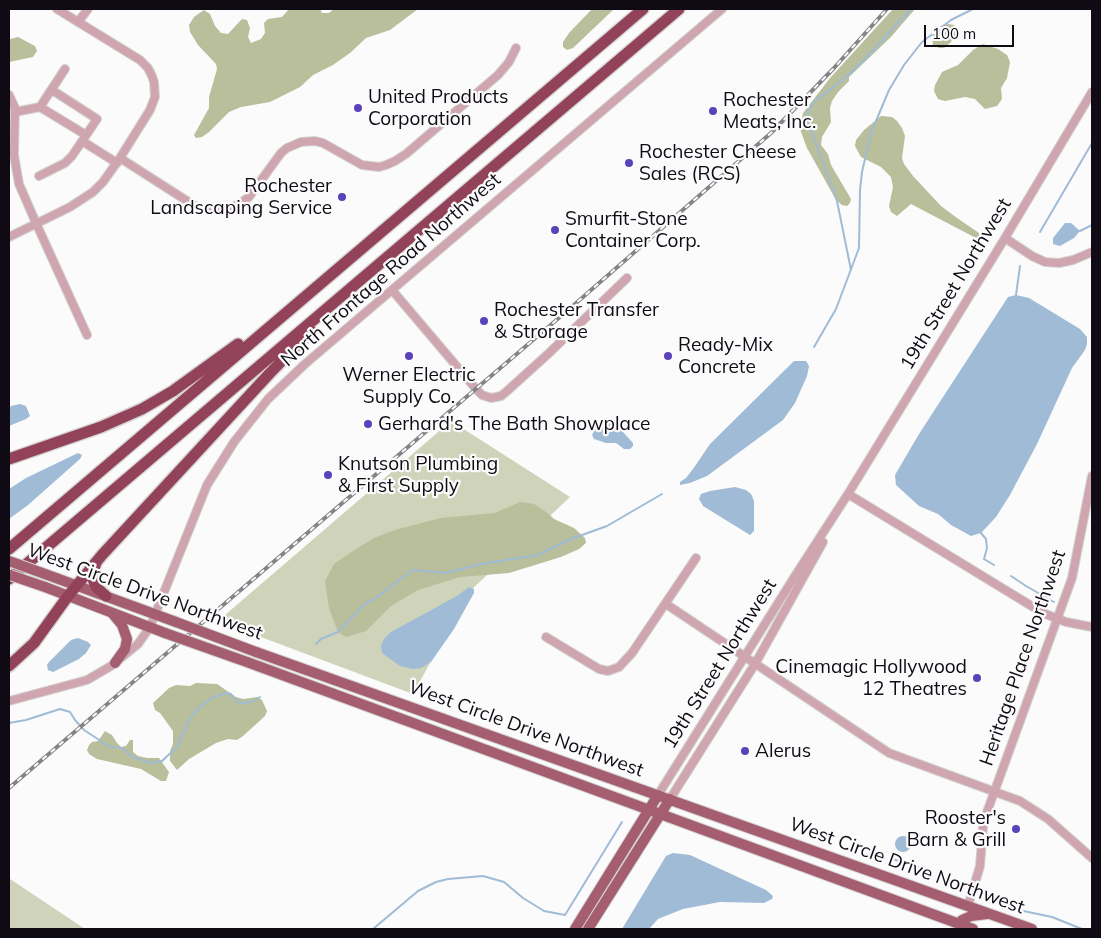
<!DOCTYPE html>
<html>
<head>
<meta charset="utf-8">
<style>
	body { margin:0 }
	#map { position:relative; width:1101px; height:938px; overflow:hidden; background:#fbfbfb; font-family:Mulish,sans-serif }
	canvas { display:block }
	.frame { position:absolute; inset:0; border:10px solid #0f0a14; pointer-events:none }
	.scale { position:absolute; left:924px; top:25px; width:90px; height:22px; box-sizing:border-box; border:2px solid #0f0a14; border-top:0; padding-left:6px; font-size:15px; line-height:18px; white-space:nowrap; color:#0f0a14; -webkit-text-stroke:4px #fbfbfb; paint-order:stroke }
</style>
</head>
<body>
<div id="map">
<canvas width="1101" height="938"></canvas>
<div class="frame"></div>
<div class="scale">100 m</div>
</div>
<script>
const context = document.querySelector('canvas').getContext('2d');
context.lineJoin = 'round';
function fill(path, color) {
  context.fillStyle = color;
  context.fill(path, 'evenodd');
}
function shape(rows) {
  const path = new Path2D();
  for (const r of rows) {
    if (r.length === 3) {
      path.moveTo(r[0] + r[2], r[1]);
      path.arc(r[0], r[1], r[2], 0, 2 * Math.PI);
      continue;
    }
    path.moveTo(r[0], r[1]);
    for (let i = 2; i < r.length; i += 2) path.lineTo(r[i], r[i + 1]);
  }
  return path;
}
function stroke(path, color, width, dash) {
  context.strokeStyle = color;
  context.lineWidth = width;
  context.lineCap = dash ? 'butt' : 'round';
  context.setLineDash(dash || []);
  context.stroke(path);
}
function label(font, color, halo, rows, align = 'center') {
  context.font = font + ' Mulish,sans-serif';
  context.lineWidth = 4.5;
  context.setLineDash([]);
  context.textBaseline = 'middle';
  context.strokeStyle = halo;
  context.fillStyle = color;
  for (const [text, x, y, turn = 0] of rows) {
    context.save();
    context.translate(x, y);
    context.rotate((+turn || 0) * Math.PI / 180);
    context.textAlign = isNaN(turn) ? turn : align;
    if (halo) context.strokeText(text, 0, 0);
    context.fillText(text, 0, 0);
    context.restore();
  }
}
const green = shape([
	[451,421,570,497,469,592,413,694,218,621],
	[9,879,10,879,85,929,9,929]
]);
const forest = shape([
	[289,9,320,9,322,13,329,13,334,9,418,9,390,30,366,38,350,53,333,65,313,75,300,87,270,102,241,107,229,112,209,132,202,137,196,138,194,135,209,108,209,97,217,69,216,64,198,45,190,32,189,25,194,17,204,10,210,14,215,26,221,33,228,34,242,19,247,20,250,28,248,37,251,43,261,39,265,33,264,23,268,19,282,17],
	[592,9,614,9,573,48,567,50,563,47,563,42,569,33],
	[893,9,915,9,891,37,849,77,849,81,838,92,832,101,830,108,831,122,822,137,821,145,828,154,831,165,851,199,850,203,847,206,842,205,836,200,807,148,800,129,803,113,830,78],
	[948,24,954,25,956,27,956,35,950,43,944,48,939,48,933,45,932,36,941,26],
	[9,37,10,39,18,37,35,46,37,51,33,57,9,62],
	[983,44,998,49,1007,55,1010,62,1007,78,1001,88,1002,99,997,106,985,109,975,99,965,97,945,101,938,99,934,91,935,85,942,72,958,65,973,50],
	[881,116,892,117,897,121,902,128,905,136,902,158,904,164,913,176,941,206,957,218,979,233,979,238,974,237,911,204,897,216,891,212,889,206,893,187,891,177,881,167,861,157,855,146,856,140,864,130],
	[520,502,534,504,549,514,554,519,574,528,585,538,586,543,579,549,561,557,509,573,460,577,418,590,391,606,366,631,346,637,338,632,329,608,325,581,334,564,350,553,374,538,395,530,441,518,495,513],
	[196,683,217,684,236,697,243,699,257,697,262,700,267,711,265,716,243,736,237,740,228,739,216,743,189,759,177,770,170,761,170,751,173,744,173,731,160,713,155,710,153,703,169,688,176,685,190,686],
	[105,731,112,735,117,743,121,747,126,746,130,740,133,740,133,752,138,756,147,758,159,758,169,772,166,781,161,781,141,769,97,759,89,754,87,750,89,745,92,742,98,741]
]);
const water = shape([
	[1065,223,1071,223,1080,231,1074,238,1060,246,1053,244,1053,238],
	[1016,295,1029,298,1080,329,1087,337,1087,344,1085,350,1072,368,1037,444,1010,495,996,517,981,533,971,536,951,525,938,514,919,506,896,485,895,475,919,434,1008,297],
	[794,361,806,361,809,366,807,376,795,403,783,420,707,476,690,483,680,485,680,482,686,478,693,469,710,444],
	[20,404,26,406,30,416,26,419,9,426,9,409,11,406],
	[606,418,613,421,633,443,633,446,630,449,624,449,616,443,606,443,594,439,592,435,597,426],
	[78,453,82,455,80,459,28,505,9,519,9,489,26,478],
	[735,487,746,490,751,494,754,501,754,531,750,535,703,506,699,499,701,494,710,491],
	[469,587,474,589,474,593,454,629,431,662,421,668,413,669,400,666,382,653,381,646,384,639,391,632,457,596],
	[78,638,88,642,91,645,86,653,79,659,53,672,48,670,47,665,49,662,71,640],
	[903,844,8],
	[673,853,690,855,766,890,773,896,772,899,764,903,720,902,683,909,658,919,649,929,622,929,666,856]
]);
const stream = shape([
	[1080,231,1092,225],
	[1040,232,1092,143],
	[851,270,837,201,815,140,808,118,808,111,815,101,840,82,861,63,911,9],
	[1016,295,1020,266],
	[814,347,836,309,859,248,860,190,862,172,871,133,889,90,904,65,922,42,951,20,973,9],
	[981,533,986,539,987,548,984,559,994,565],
	[1011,576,1026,586,1054,602],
	[316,644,321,639,338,632,365,604,377,597,412,570,446,573,481,564,538,555,571,539,607,526,662,494],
	[9,723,26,720,60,709,70,712,75,720,84,730,110,747,122,748,132,757,151,763,162,761,177,747,190,718,200,707,212,698,225,693,231,694,237,702,242,703,251,702,260,697],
	[893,859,932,872],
	[1009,908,1052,917,1082,929],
	[373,929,418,891,436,882,448,879,483,876,504,882,523,898,544,911,565,915,622,822]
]);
const minor = shape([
	[78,22,88,9],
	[9,95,15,108,14,155,19,184,36,223,87,335],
	[40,107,86,135],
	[15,112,40,107,65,69],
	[82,141,117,163],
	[120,158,195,206,205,209,217,210,228,209,239,204,249,197,281,153,287,148,301,142,315,141,323,143,362,165,379,167,386,165,395,161,406,154,498,75,509,62,516,48],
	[39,176,65,163,72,156,97,119,52,90],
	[9,237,70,207,93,192,103,182,120,158,150,110,155,97,154,82,152,76,148,68,140,60,57,9],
	[1005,238,1032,256,1045,262,1059,263,1073,260,1092,252],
	[392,290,476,389,482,395,491,398,501,396,506,392,548,354,627,278],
	[848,494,1043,613,1066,622,1092,627],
	[666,604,889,753,1020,801,1048,819,1092,858],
	[546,637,599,669,608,671,619,667,632,653,696,558],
	[9,701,87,680,111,666,138,644,150,627,207,485,234,442,268,399,305,364,722,9],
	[658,795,795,576,848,494,1005,238,1092,92],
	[670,799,755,664,823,542],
	[968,906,980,866,983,827,987,812,1072,578,1092,476]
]);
const major = shape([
	[56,578,176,622],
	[45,587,165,633],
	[112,613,122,625,127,639,125,649,115,663],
	[256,652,1032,929],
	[247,662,973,929],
	[959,924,962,920,971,916,987,914],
	[575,929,658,795],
	[588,929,670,799]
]);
const highway = shape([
	[9,459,101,427,142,409,173,391,238,344],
	[9,549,643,9],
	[96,563,93,571,93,579,96,587,106,596],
	[9,579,679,9],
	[9,666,34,643,68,596,102,555,270,373,311,331]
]);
const rail = shape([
	[9,788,567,311,771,133,834,68,887,9]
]);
const majorBridge = shape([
	[9,561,56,578],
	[10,575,45,587],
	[176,622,256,652],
	[165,633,247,662]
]);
const markers = [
	[358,108,5,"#5a42ba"],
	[713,111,5,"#5a42ba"],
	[629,163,5,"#5a42ba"],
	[342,197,5,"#5a42ba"],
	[555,230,5,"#5a42ba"],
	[484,321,5,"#5a42ba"],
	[409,356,5,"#5a42ba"],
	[668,356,5,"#5a42ba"],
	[368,424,5,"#5a42ba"],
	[328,475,5,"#5a42ba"],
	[977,678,5,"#5a42ba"],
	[745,751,5,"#5a42ba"],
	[1016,829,5,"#5a42ba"]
];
const poiNames = [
	["United Products",368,97],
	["Corporation",368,119],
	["Rochester",723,100],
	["Meats, Inc.",723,122],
	["Rochester Cheese",639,152],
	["Sales (RCS)",639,174],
	["Rochester",332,186,"right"],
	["Landscaping Service",332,208,"right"],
	["Smurfit-Stone",565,219],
	["Container Corp.",565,241],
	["Rochester Transfer",494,310],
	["& Strorage",494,332],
	["Ready-Mix",678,345],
	["Concrete",678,367],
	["Werner Electric",409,375,"center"],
	["Supply Co.",409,397,"center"],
	["Gerhard's The Bath Showplace",378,424],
	["Knutson Plumbing",338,464],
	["& First Supply",338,486],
	["Cinemagic Hollywood",967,667,"right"],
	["12 Theatres",967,689,"right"],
	["Alerus",755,751],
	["Rooster's",1006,818,"right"],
	["Barn & Grill",1006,840,"right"]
];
const streetNames = [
	["North Frontage Road Northwest",391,270,-41],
	["19th Street Northwest",956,284,-59],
	["West Circle Drive Northwest",145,592,20],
	["Heritage Place Northwest",1023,658,-71],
	["19th Street Northwest",720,664,-58],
	["West Circle Drive Northwest",526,729,20],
	["West Circle Drive Northwest",907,866,20]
];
fill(green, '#cfd3b9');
fill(forest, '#b9be9b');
fill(water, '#9fbbd6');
stroke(stream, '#9fbbd6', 2);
stroke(minor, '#d5d4d6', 10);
stroke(major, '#d5d4d6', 12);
stroke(highway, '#d5d4d6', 14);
stroke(minor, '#cfa6af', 8);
stroke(major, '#a45e6f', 10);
stroke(highway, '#934359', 11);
stroke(rail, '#858388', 4);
stroke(rail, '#fbfbfb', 2, [5.5]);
stroke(majorBridge, '#d5d4d6', 12, []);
stroke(majorBridge, '#a45e6f', 10);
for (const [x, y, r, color] of markers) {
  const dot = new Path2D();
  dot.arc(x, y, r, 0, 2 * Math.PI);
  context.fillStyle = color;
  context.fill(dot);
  stroke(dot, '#fbfbfb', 2);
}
label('19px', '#0f0a14', '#fbfbfb', poiNames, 'left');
label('19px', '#0f0a14', '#fbfbfb', streetNames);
</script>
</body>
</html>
